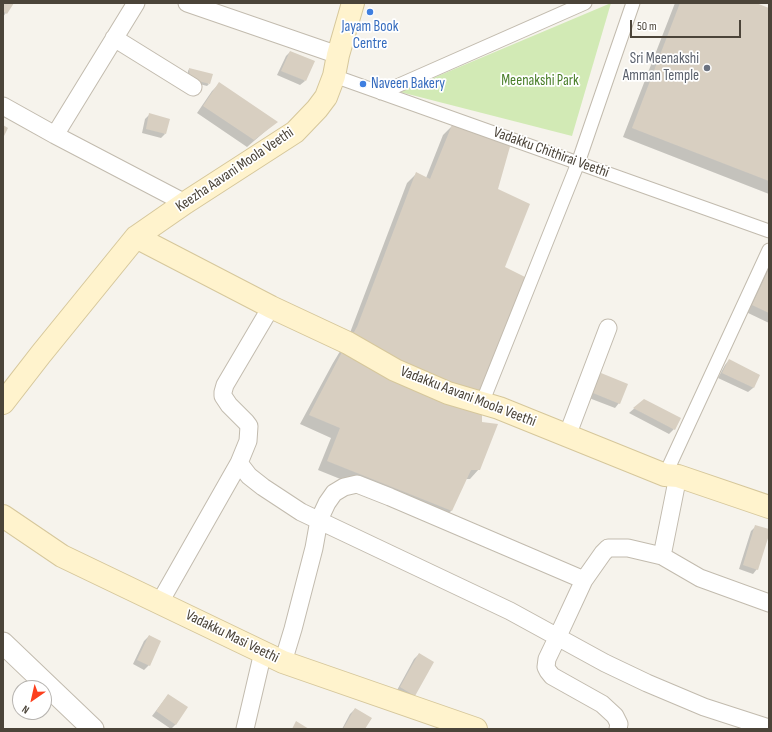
<!DOCTYPE html>
<html>
<head>
<meta charset="utf-8">
<style>
	body { margin:0 }
	#map { position:relative; width:772px; height:732px; overflow:hidden; background:#f6f3ec; font-family:"Sofia Sans Condensed",sans-serif }
	canvas { display:block }
	.frame { position:absolute; inset:0; border:4px solid #4b4439; pointer-events:none }
	.north { position:absolute; left:12px; top:680px; width:40px; height:40px; box-sizing:border-box; background:#fff; border:1px solid #b7b4b0; border-radius:50%; rotate:214deg; font-size:11px; font-weight:700; line-height:16px; text-align:center; color:#4b4439 }
	.north::after { content:''; display:block; margin:auto; width:14px; height:18px; background:#fc3f1d; clip-path:polygon(50% 0,100% 100%,50% 72%,0 100%) }
	.scale { position:absolute; left:630px; top:20px; width:111px; height:18px; box-sizing:border-box; border:2px solid #4b4439; border-top:0; padding-left:5px; font-size:12px; line-height:14px; white-space:nowrap; color:#4b4439; -webkit-text-stroke:3px #fff; paint-order:stroke }
</style>
</head>
<body>
<div id="map">
<canvas width="772" height="732"></canvas>
<div class="frame"></div>
<div class="north">N</div>
<div class="scale">50 m</div>
</div>
<script>
const context = document.querySelector('canvas').getContext('2d');
context.lineJoin = 'round';
function fill(path, color) {
  context.fillStyle = color;
  context.fill(path, 'evenodd');
}
function shape(rows) {
  const path = new Path2D();
  for (const r of rows) {
    path.moveTo(r[0], r[1]);
    for (let i = 2; i < r.length; i += 2) path.lineTo(r[i], r[i + 1]);
  }
  return path;
}
function stroke(path, color, width, dash) {
  context.strokeStyle = color;
  context.lineWidth = width;
  context.lineCap = dash ? 'butt' : 'round';
  context.setLineDash(dash || []);
  context.stroke(path);
}
function label(font, color, halo, rows, align = 'center') {
  context.font = font + ' "Sofia Sans Condensed",sans-serif';
  context.lineWidth = 3.5;
  context.setLineDash([]);
  context.textBaseline = 'middle';
  context.strokeStyle = halo;
  context.fillStyle = color;
  for (const [text, x, y, turn = 0] of rows) {
    context.save();
    context.translate(x, y);
    context.rotate((+turn || 0) * Math.PI / 180);
    context.textAlign = isNaN(turn) ? turn : align;
    if (halo) context.strokeText(text, 0, 0);
    context.fillText(text, 0, 0);
    context.restore();
  }
}
const green = shape([
	[611,3,572,136,400,92]
]);
const shadow = shape([
	[3,3,13,3,3,17],
	[675,3,753,3,769,9,769,194,623,137],
	[290,52,305,81,300,85,277,75,286,56],
	[189,69,209,84,207,86,188,81,188,71],
	[219,84,276,122,247,147,197,113,212,91],
	[150,114,165,134,161,138,142,133,145,119],
	[452,126,496,190,504,268,481,386,479,469,470,479,466,479,451,511,442,520,318,470,331,438,300,424,333,363,348,338,407,183,416,174,426,178,443,135],
	[769,266,769,323,746,312,767,268],
	[729,360,759,375,753,388,748,392,718,378,725,365],
	[601,374,619,403,615,408,589,398,597,379],
	[644,400,674,429,669,434,629,413],
	[756,526,769,530,769,532,757,569,753,574,739,569,751,531],
	[149,636,149,665,144,670,133,664,144,641],
	[419,654,414,695,410,700,396,692,414,659],
	[168,695,176,724,171,729,152,716],
	[355,709,364,729,342,729,350,714]
]);
const building = shape([
	[3,3,14,3,7,14,3,11],
	[680,3,756,3,769,8,769,181,632,128],
	[290,51,315,61,306,81,281,71],
	[189,68,213,74,210,84,190,79],
	[219,82,278,122,254,140,203,106],
	[149,113,170,119,166,134,146,129],
	[3,125,8,128,3,138],
	[452,125,511,143,498,189,530,204,505,267,527,278,482,386,482,422,498,424,480,470,471,470,452,511,327,461,340,428,309,415,342,352,357,327,416,172,430,179],
	[769,269,769,313,752,305],
	[729,359,760,375,754,388,722,373],
	[601,373,628,384,620,404,593,393],
	[644,399,681,418,675,430,633,408],
	[755,525,769,529,769,535,758,570,743,565],
	[149,635,161,641,150,666,137,660],
	[419,653,434,662,415,696,400,687],
	[168,694,188,707,176,725,156,711],
	[355,708,372,718,365,729,343,729],
	[296,721,309,729,292,729]
]);
const pedestrian = shape([
	[334,76,769,231],
	[381,93,585,3],
	[482,403,578,163,633,3],
	[665,475,769,250]
]);
const minor = shape([
	[187,3,338,55],
	[114,38,193,87],
	[3,106,55,135,185,203],
	[55,135,136,3],
	[567,436,608,328],
	[239,463,249,476,263,487,301,512,510,611,605,663,647,683,704,707,769,728],
	[662,556,678,476],
	[160,602,239,463,248,441,249,426,246,422,229,405,223,396,223,392,225,385,271,307],
	[283,662,293,629,314,548,319,520,327,503,334,493,344,487,357,484,390,497,584,580],
	[245,729,263,652],
	[618,729,619,724,615,716,602,704,552,676,548,671,546,667,547,659,558,636,584,580,603,553,608,548,628,548,662,556,700,578,769,603]
]);
const tertiary = shape([
	[3,643,93,729]
]);
const secondary = shape([
	[136,237,271,307,348,343,395,370,448,393,499,408,665,475,678,476,769,507],
	[3,403,41,354,136,237,185,203,295,132,317,109,326,97,334,76,338,55,353,3],
	[3,516,62,556,283,662,476,729]
]);
const markers = [
	[370,12,4,"#3f7fe0"],
	[707,68,4,"#6b7280"],
	[363,84,4,"#3f7fe0"]
];
const shopNames = [
	["Jayam Book",370,27],
	["Centre",370,44],
	["Naveen Bakery",371,84,"left"]
];
const worshipNames = [
	["Sri Meenakshi",699,59],
	["Amman Temple",699,76]
];
const parkNames = [
	["Meenakshi Park",540,81]
];
const streetNames = [
	["Vadakku Chithirai Veethi",551,153,20],
	["Keezha Aavani Moola Veethi",235,170,-34],
	["Vadakku Aavani Moola Veethi",468,397,21],
	["Vadakku Masi Veethi",232,637,26]
];
fill(green, '#d2eab5');
fill(shadow, '#0003');
fill(building, '#d8cfc1');
stroke(pedestrian, '#c2bbae', 15);
stroke(minor, '#c2bbae', 19);
stroke(tertiary, '#c2bbae', 23);
stroke(secondary, '#d6c79b', 24);
stroke(pedestrian, '#fff', 13);
stroke(minor, '#fff', 17);
stroke(tertiary, '#fff', 21);
stroke(secondary, '#fff3cd', 22);
for (const [x, y, r, color] of markers) {
  const dot = new Path2D();
  dot.arc(x, y, r, 0, 2 * Math.PI);
  context.fillStyle = color;
  context.fill(dot);
  stroke(dot, '#fff', 1.5);
}
label('15px', '#366cbe', '#fff', shopNames);
label('15px', '#5b616d', '#fff', worshipNames, 'right');
label('15px', '#4a7f2a', '#fff', parkNames);
label('15px', '#4b4439', '#fff', streetNames);
</script>
</body>
</html>
